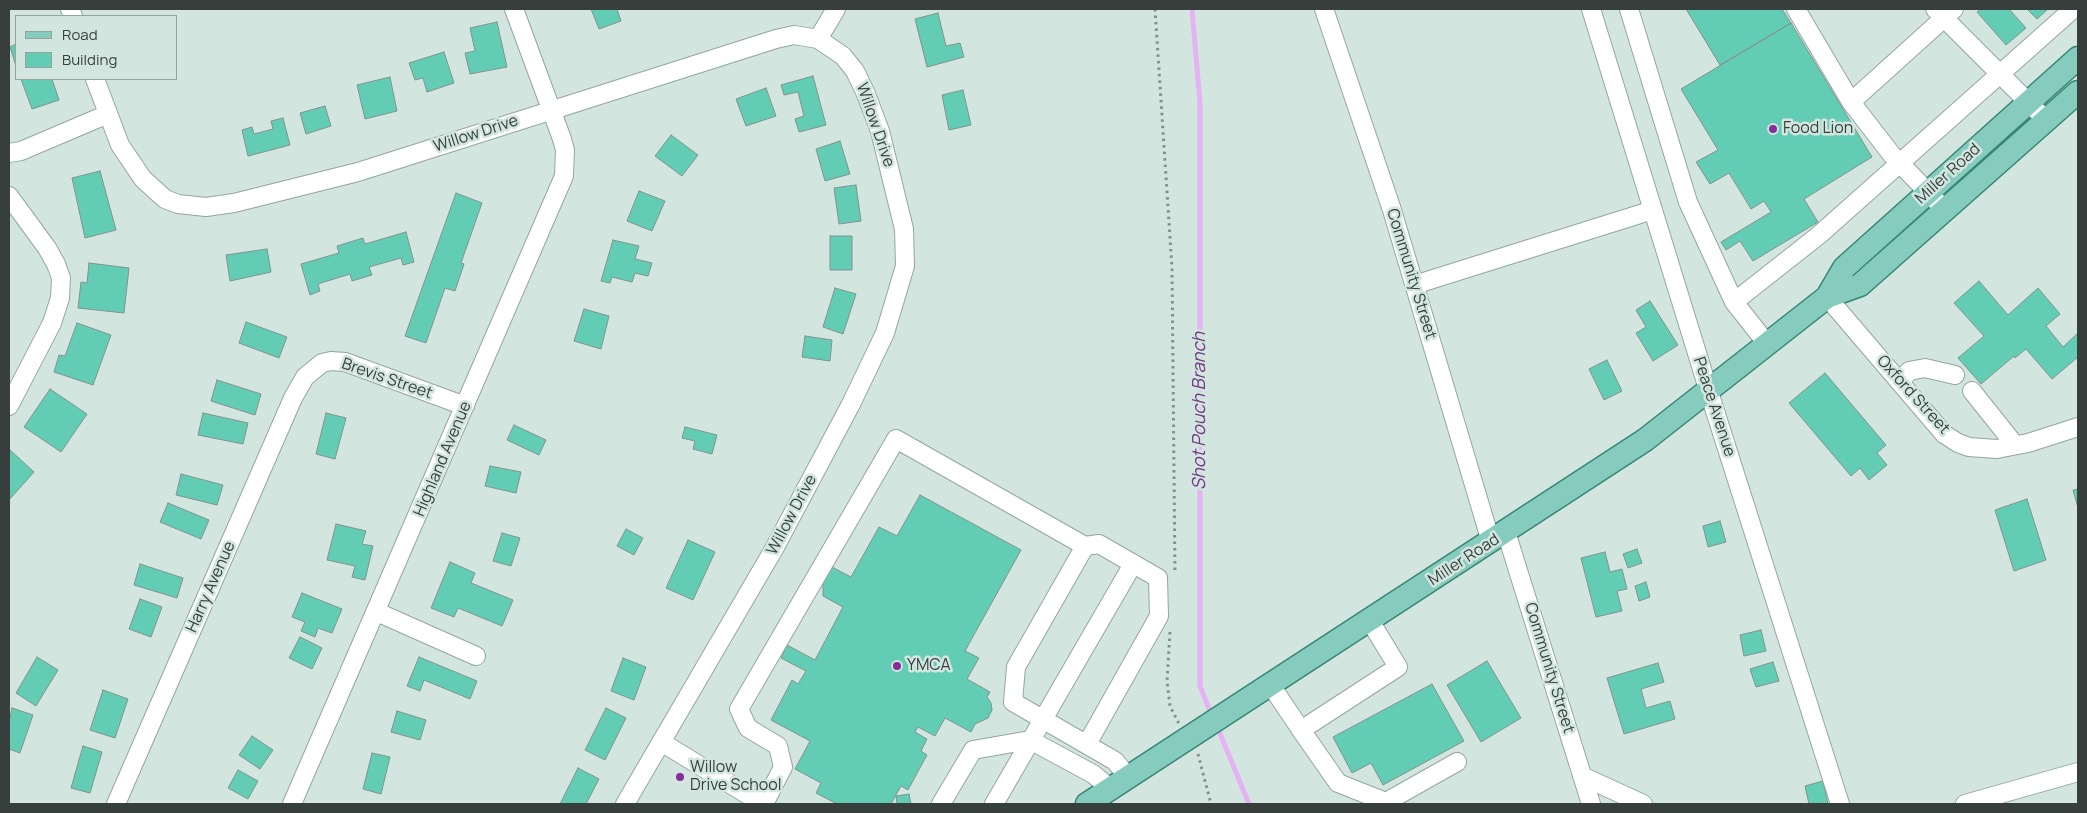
<!DOCTYPE html>
<html>
<head>
<meta charset="utf-8">
<style>
	body { margin:0 }
	#map { position:relative; width:2087px; height:813px; overflow:hidden; background:#d2e5df; font-family:Manrope,sans-serif }
	canvas { display:block }
	.frame { position:absolute; inset:0; border:10px solid #373f3d; pointer-events:none }
	.legend { position:absolute; left:15px; top:15px; width:162px; height:65px; box-sizing:border-box; background:#d2e5df; border:1px solid #94a39e; margin:0; padding:6px 9px; list-style:none; font-size:15px; color:#373f3d }
	.legend li { display:flex; align-items:center; gap:10px; height:25px }
	.legend b { width:25px; border:1px solid #94a39e }
</style>
</head>
<body>
<div id="map">
<canvas width="2087" height="813"></canvas>
<div class="frame"></div>
<ul class="legend">
<li><b style="height:6px;background:#86ccbe"></b>Road</li>
<li><b style="height:14px;background:#63ccb5"></b>Building</li>
</ul>
</div>
<script>
const context = document.querySelector('canvas').getContext('2d');
context.lineJoin = 'round';
function shape(rows) {
  const path = new Path2D();
  for (const r of rows) {
    path.moveTo(r[0], r[1]);
    for (let i = 2; i < r.length; i += 2) path.lineTo(r[i], r[i + 1]);
  }
  return path;
}
function stroke(path, color, width, dash) {
  context.strokeStyle = color;
  context.lineWidth = width;
  context.lineCap = dash ? 'butt' : 'round';
  context.setLineDash(dash || []);
  context.stroke(path);
}
function fill(path, color) {
  context.fillStyle = color;
  context.fill(path, 'evenodd');
}
function label(font, color, halo, rows, align = 'center') {
  context.font = font + ' Manrope,sans-serif';
  context.lineWidth = 5;
  context.setLineDash([]);
  context.textBaseline = 'middle';
  context.strokeStyle = halo;
  context.fillStyle = color;
  for (const [text, x, y, turn = 0] of rows) {
    context.save();
    context.translate(x, y);
    context.rotate((+turn || 0) * Math.PI / 180);
    context.textAlign = isNaN(turn) ? turn : align;
    if (halo) context.strokeText(text, 0, 0);
    context.fillText(text, 0, 0);
    context.restore();
  }
}
const stream = shape([
	[1192,9,1200,103,1200,686,1212,716],
	[1217,726,1249,804]
]);
const building = shape([
	[591,9,617,9,621,21,599,29,591,9],
	[1686,9,1782,9,1791,23,1720,65,1686,9],
	[1981,9,2009,9,2026,28,2006,45,1977,12,1981,9],
	[2027,9,2048,9,2037,19,2027,9],
	[938,13,946,46,960,43,964,57,927,67,915,19,938,13],
	[497,22,507,67,470,74,465,53,475,51,470,28,497,22],
	[1791,23,1872,157,1804,199,1818,222,1753,261,1740,241,1726,250,1721,242,1771,212,1764,201,1751,209,1729,173,1710,184,1696,162,1718,150,1681,89,1791,23],
	[16,44,16,66,10,47,16,44],
	[444,52,454,83,427,92,423,78,415,80,409,63,444,52],
	[813,76,826,125,799,132,795,119,804,116,798,92,784,95,781,85,813,76],
	[390,77,397,111,365,119,357,85,390,77],
	[21,79,52,79,59,100,32,109,21,79],
	[766,88,776,116,746,126,736,99,766,88],
	[963,90,971,125,949,130,942,95,963,90],
	[325,106,331,126,306,134,300,113,325,106],
	[283,118,290,145,248,156,242,130,252,127,254,134,273,129,271,121,283,118],
	[671,135,698,155,682,176,655,156,671,135],
	[840,141,850,174,825,181,816,149,840,141],
	[100,171,116,230,85,238,72,178,100,171],
	[856,185,861,221,839,224,834,188,856,185],
	[639,191,665,201,652,231,627,221,639,191],
	[456,193,482,203,461,263,464,264,455,291,445,288,426,343,405,336,456,193],
	[406,232,414,262,403,265,401,258,369,267,372,275,352,281,350,274,318,284,320,291,310,295,301,264,339,253,337,246,363,238,365,244,406,232],
	[830,236,852,236,852,270,830,270,830,236],
	[613,240,639,246,635,259,652,263,648,276,635,273,632,282,612,277,610,283,601,281,613,240],
	[267,249,271,272,230,281,226,255,267,249],
	[89,263,129,268,124,313,78,308,81,282,87,283,89,263],
	[1979,281,2008,315,2038,288,2060,314,2046,326,2063,347,2078,333,2078,357,2052,379,2026,349,2015,358,2014,356,1981,384,1958,358,1984,336,1954,303,1979,281],
	[835,288,856,294,843,334,823,327,835,288],
	[1650,301,1678,345,1653,361,1636,333,1646,327,1636,310,1650,301],
	[584,309,609,316,601,349,574,341,584,309],
	[246,322,287,337,279,358,239,343,246,322],
	[77,323,111,335,93,385,54,372,59,355,65,356,77,323],
	[805,336,832,340,830,361,802,357,805,336],
	[1607,360,1622,391,1604,400,1589,369,1607,360],
	[1825,373,1886,445,1877,453,1887,465,1869,480,1860,468,1851,476,1789,403,1825,373],
	[217,380,261,394,255,415,211,401,217,380],
	[50,389,87,414,61,452,24,427,50,389],
	[203,413,248,423,243,444,198,435,203,413],
	[326,413,346,418,335,459,316,454,326,413],
	[514,425,546,440,539,455,507,440,514,425],
	[685,427,717,435,712,454,693,449,695,441,682,438,685,427],
	[9,449,34,472,9,500,9,449],
	[490,466,521,472,516,493,485,486,490,466],
	[181,474,223,485,217,505,176,495,181,474],
	[2078,489,2078,508,2073,490,2078,489],
	[920,495,1021,550,965,651,979,658,967,679,990,692,987,697,991,703,992,710,988,718,975,724,971,732,945,718,935,736,918,727,915,732,927,739,921,751,927,755,908,790,901,786,891,804,837,804,816,793,821,783,795,769,810,741,771,720,792,680,798,684,806,671,781,658,787,645,815,660,843,607,823,596,823,583,832,567,851,577,879,527,897,536,920,495],
	[2027,499,2046,560,2014,571,1995,510,2027,499],
	[168,503,209,520,201,539,160,522,168,503],
	[1720,521,1726,542,1708,547,1703,526,1720,521],
	[336,524,366,531,362,544,373,546,365,580,352,577,355,566,327,560,336,524],
	[626,529,643,538,634,555,617,546,626,529],
	[502,533,520,538,511,566,493,561,502,533],
	[688,540,715,552,693,600,666,588,688,540],
	[1637,549,1642,563,1628,568,1623,554,1637,549],
	[1605,552,1610,572,1622,569,1627,589,1617,591,1622,611,1596,617,1581,558,1605,552],
	[450,562,475,573,471,583,513,600,502,626,458,608,454,617,431,608,450,562],
	[140,564,183,578,177,598,134,585,140,564],
	[1646,582,1650,597,1639,601,1635,586,1646,582],
	[302,593,342,609,332,633,318,628,315,637,301,631,305,622,292,617,302,593],
	[140,599,162,607,151,637,129,629,140,599],
	[1761,630,1766,651,1744,656,1740,635,1761,630],
	[300,637,322,648,312,669,289,658,300,637],
	[37,657,58,670,36,706,16,693,37,657],
	[419,657,477,681,470,699,424,680,420,691,407,686,419,657],
	[623,658,646,667,634,700,611,691,623,658],
	[1487,661,1521,718,1481,742,1447,685,1487,661],
	[1773,662,1779,681,1756,687,1750,669,1773,662],
	[1658,663,1664,682,1641,689,1646,708,1670,701,1675,719,1624,734,1607,678,1658,663],
	[1432,684,1464,741,1383,785,1371,763,1352,773,1333,737,1432,684],
	[103,690,128,699,115,738,90,730,103,690],
	[12,708,33,715,20,753,9,749,9,722,12,708],
	[606,708,626,718,605,760,585,750,606,708],
	[397,711,426,720,420,740,391,732,397,711],
	[252,736,273,750,260,769,239,755,252,736],
	[83,746,102,752,90,793,71,788,83,746],
	[372,753,390,757,381,794,363,789,372,753],
	[578,768,599,779,586,804,560,804,578,768],
	[238,770,258,781,248,799,228,788,238,770],
	[1823,781,1828,804,1809,804,1805,786,1823,781],
	[909,794,911,804,897,804,896,796,909,794]
]);
const path = shape([
	[1155,9,1172,268,1175,574],
	[1170,632,1167,681,1170,706,1179,724],
	[1198,754,1211,804]
]);
const minor = shape([
	[70,9,73,16],
	[1324,9,1392,210,1491,542],
	[1591,9,1709,392,1840,804],
	[1629,9,1688,202,1734,302],
	[1796,9,1851,102,1892,155,1945,210],
	[1935,9,2047,121],
	[818,39,836,9],
	[95,79,120,145,143,179,165,199,178,204,206,207,234,203,358,172,776,39,794,35,818,39,843,56,855,71,866,94,880,131,904,229,905,266,885,333,851,404,774,549,625,804],
	[1851,102,1954,9],
	[9,153,21,151,108,114],
	[9,196,47,248,56,264,61,278,60,298,52,323,9,406],
	[1414,285,1653,210],
	[1827,297,1944,434,1958,443,1969,447,1997,449,2028,443,2078,427],
	[1768,345,1734,302,1819,235,2073,9],
	[1900,382,1909,371,1925,368,1955,375],
	[1972,391,2015,445],
	[1506,532,1591,804],
	[1085,546,1016,667,1013,702,1115,761,1128,777],
	[377,612,476,656],
	[1370,621,1398,667,1301,730,1338,783,1386,802,1457,762],
	[1270,684,1301,730],
	[661,742,763,804],
	[1582,776,1643,804],
	[116,804,293,398,305,377,322,363,331,361,345,362,465,406],
	[292,804,564,176,565,150,562,139,514,9],
	[764,804,783,767,778,746,748,728,739,709,896,439,1085,546,1099,544,1158,578,1159,616,1087,744],
	[941,804,973,750,1030,740,1093,774,1110,788],
	[994,804,1133,564],
	[1965,804,2078,772]
]);
const major = shape([
	[1827,297,1844,268,2078,58],
	[1087,804,1645,440,1827,297,1860,285,2078,92]
]);
const markers = [
	[1773,129,5,"#832c9a"],
	[897,666,5,"#832c9a"],
	[680,777,5,"#832c9a"]
];
const streetNames = [
	["Willow Drive",875,125,71],
	["Willow Drive",476,134,-18],
	["Miller Road",1948,174,-42],
	["Community Street",1411,274,73],
	["Brevis Street",387,379,19],
	["Oxford Street",1913,395,48],
	["Peace Avenue",1714,407,72],
	["Highland Avenue",443,459,-67],
	["Willow Drive",792,515,-62],
	["Miller Road",1464,560,-33],
	["Harry Avenue",211,587,-66],
	["Community Street",1549,668,73]
];
const poiNames = [
	["Food Lion",1783,129],
	["YMCA",907,666],
	["Willow",690,768],
	["Drive School",690,786]
];
const waterNames = [
	["Shot Pouch Branch",1200,411,-90]
];
stroke(stream, '#e5b2f4', 5);
fill(building, '#63ccb5');
stroke(building, '#81938e', 1);
stroke(minor, '#94a6a1', 20);
stroke(major, '#368575', 25);
stroke(path, '#83918d', 3, [2.5, 4]);
stroke(minor, '#fff', 18);
stroke(major, '#86ccbe', 22);
for (const [x, y, r, color] of markers) {
  const dot = new Path2D();
  dot.arc(x, y, r, 0, 2 * Math.PI);
  context.fillStyle = color;
  context.fill(dot);
  stroke(dot, '#d2e5df', 2);
}
label('16px', '#373f3d', '#d2e5df', streetNames);
label('16px', '#373f3d', '#d2e5df', poiNames, 'left');
label('italic 18px', '#743885', '#d2e5df', waterNames);
</script>
</body>
</html>
